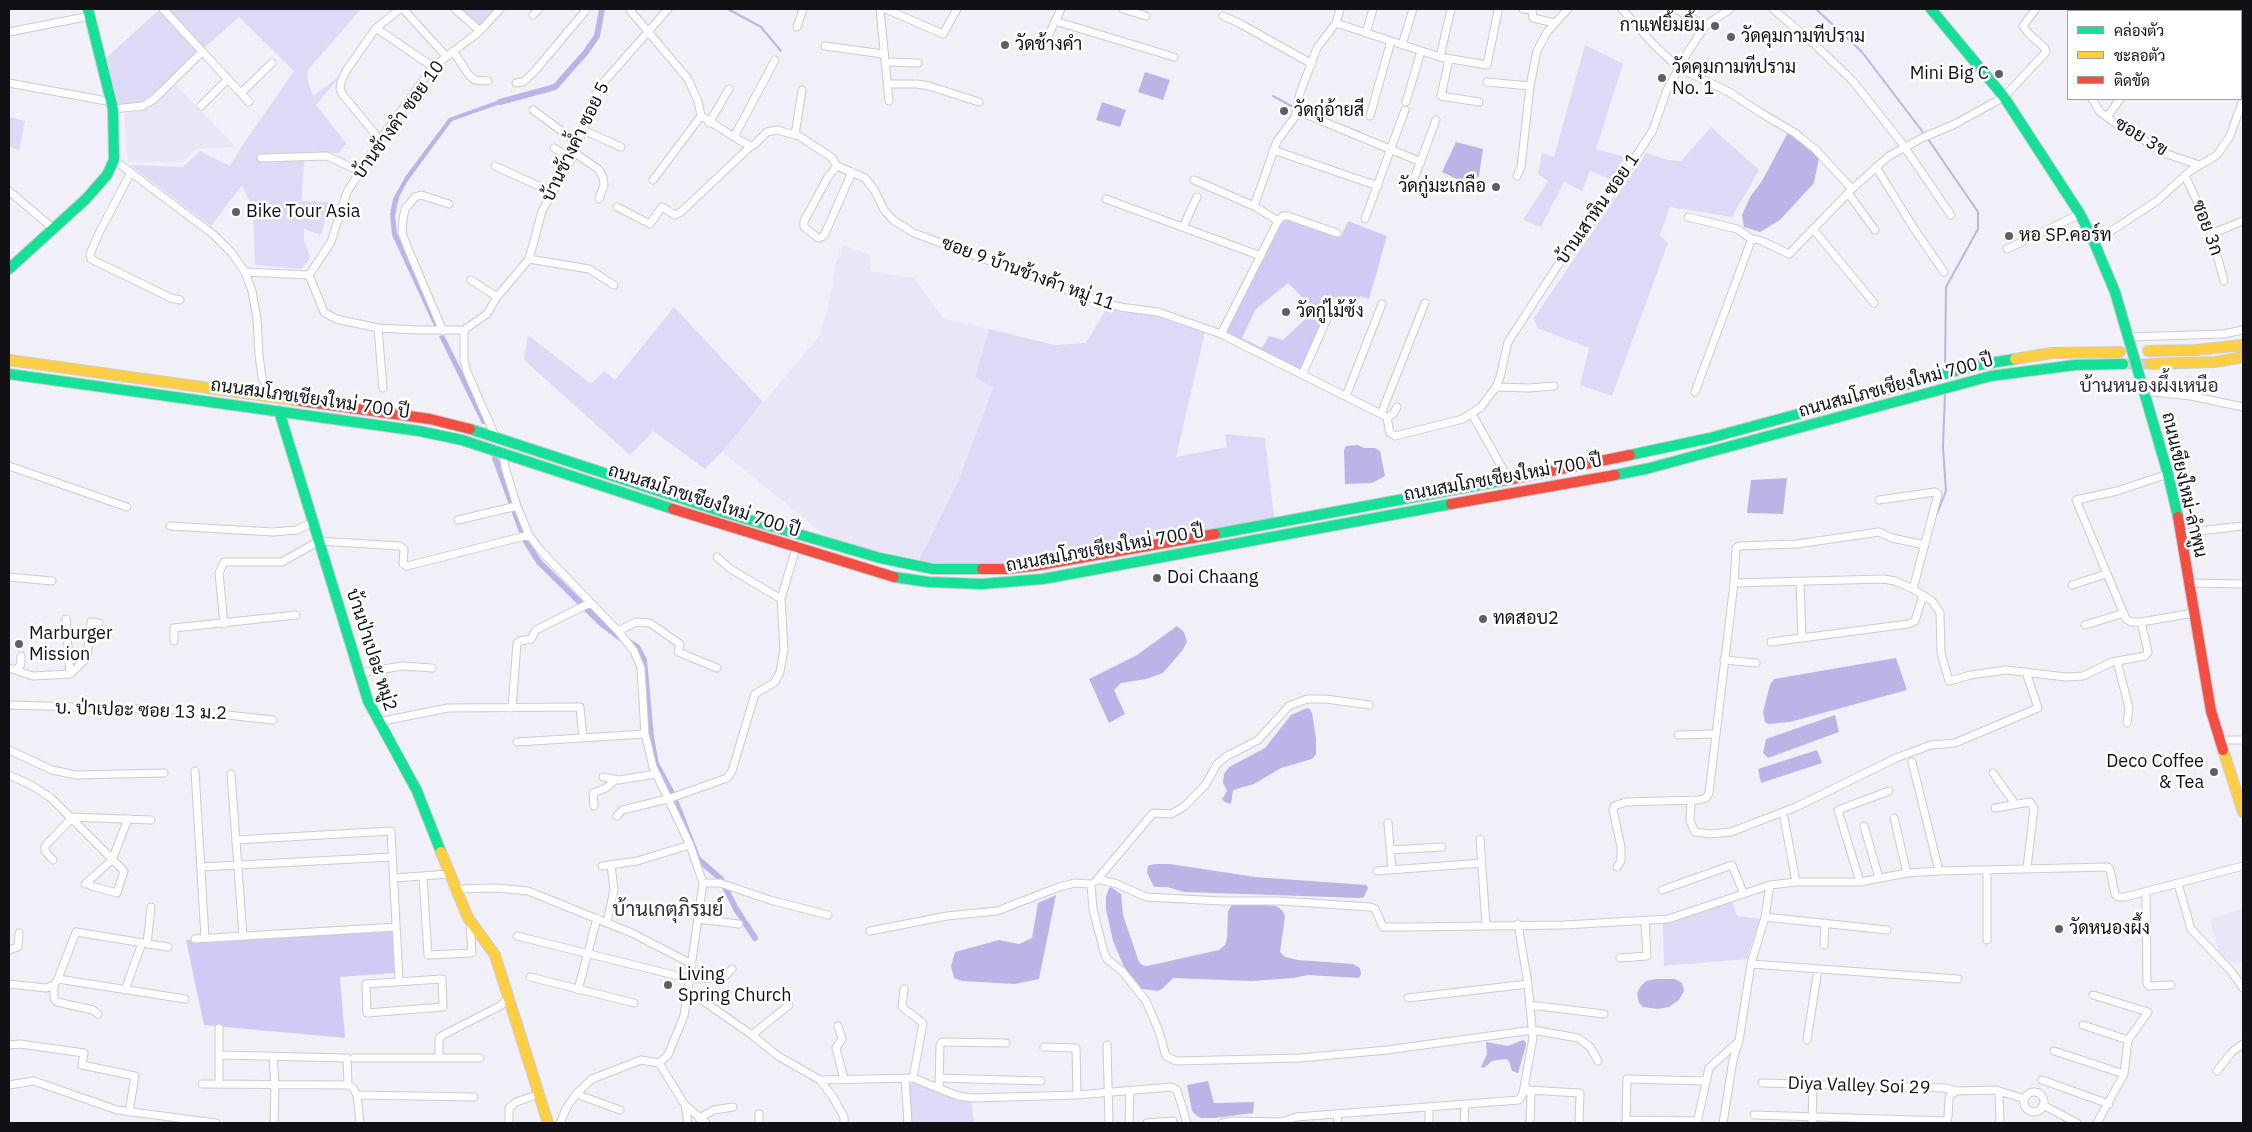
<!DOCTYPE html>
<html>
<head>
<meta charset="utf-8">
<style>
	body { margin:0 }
	#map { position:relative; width:2252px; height:1132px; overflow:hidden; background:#f1f0f8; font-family:"IBM Plex Sans",Sarabun,sans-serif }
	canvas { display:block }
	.frame { position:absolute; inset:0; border:10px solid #111015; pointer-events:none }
	.legend { position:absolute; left:2067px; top:10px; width:175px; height:90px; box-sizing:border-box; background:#fff; border:1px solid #a09fa1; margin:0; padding:6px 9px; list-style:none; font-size:15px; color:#111015 }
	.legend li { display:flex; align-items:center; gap:10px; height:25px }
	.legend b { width:25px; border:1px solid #a09fa1 }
</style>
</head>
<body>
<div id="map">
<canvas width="2252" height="1132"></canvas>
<div class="frame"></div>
<ul class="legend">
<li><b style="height:6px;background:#16e098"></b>คล่องตัว</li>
<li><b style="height:6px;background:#ffcf43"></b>ชะลอตัว</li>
<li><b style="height:6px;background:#f24e42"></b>ติดขัด</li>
</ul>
</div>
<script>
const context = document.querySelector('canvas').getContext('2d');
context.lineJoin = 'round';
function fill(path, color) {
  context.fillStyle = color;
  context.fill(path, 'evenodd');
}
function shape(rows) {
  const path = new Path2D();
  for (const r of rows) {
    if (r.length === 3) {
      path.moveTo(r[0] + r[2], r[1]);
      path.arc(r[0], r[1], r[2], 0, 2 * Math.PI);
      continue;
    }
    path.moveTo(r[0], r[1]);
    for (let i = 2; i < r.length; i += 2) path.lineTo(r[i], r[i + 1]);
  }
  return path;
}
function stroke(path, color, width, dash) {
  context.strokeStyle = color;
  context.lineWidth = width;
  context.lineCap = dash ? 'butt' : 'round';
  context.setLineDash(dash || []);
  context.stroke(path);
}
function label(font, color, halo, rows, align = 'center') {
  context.font = font + ' "IBM Plex Sans",Sarabun,sans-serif';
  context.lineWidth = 5;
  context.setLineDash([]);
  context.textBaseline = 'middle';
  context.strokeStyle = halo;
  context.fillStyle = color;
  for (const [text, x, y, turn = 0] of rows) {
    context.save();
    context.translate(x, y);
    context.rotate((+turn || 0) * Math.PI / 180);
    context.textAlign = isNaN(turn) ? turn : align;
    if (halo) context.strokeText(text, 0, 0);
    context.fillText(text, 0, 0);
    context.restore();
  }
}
const built = shape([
	[176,85,236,147,196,149,183,162,128,162,124,113,149,109],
	[843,245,871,255,870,271,914,278,943,318,989,329,975,377,993,387,959,479,918,562,830,539,722,452,820,335,831,294,835,265],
	[2243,908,2243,962,2235,964,2219,954,2210,920]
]);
const green = shape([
	[160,9,361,9,308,70,307,78,313,96,342,74,316,105,346,143,339,153,305,152,301,201,330,202,321,235,304,229,304,241,310,257,302,269,255,265,253,209,242,185,211,226,130,165,183,167,200,151,230,166,242,146,294,71,239,17,142,103,119,106,106,58],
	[460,9,496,9,480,27],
	[1585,45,1623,64,1596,149,1625,157,1612,180,1590,171,1582,191,1564,182,1541,227,1523,220,1548,181,1538,174,1542,153,1554,157],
	[9,117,25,121,19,151,9,146],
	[1711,127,1759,170,1732,217,1670,207,1660,235,1668,243,1612,396,1580,385,1589,348,1537,328,1534,318,1646,153,1668,160,1681,161],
	[674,307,763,402,722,452,705,469,653,431,630,455,524,360,528,335,591,384,604,371,615,380],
	[1107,308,1122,312,1145,313,1205,332,1176,457,1227,447,1225,434,1265,438,1274,518,1042,561,1000,565,918,562,959,479,993,388,975,377,989,329,1054,345,1086,343],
	[1732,901,1737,916,1760,919,1747,959,1664,966,1663,923],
	[915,1081,971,1100,974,1123,911,1123,909,1085]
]);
const forest = shape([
	[1284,218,1341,237,1348,221,1387,236,1369,299,1360,296,1357,306,1334,297,1300,370,1226,332],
	[1288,283,1315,310,1283,340,1269,336,1262,348,1242,338,1255,310],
	[392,929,395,973,340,977,345,1038,204,1025,186,940]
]);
const water = shape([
	[1145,72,1170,80,1163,100,1138,92],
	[505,98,506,102,452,121,407,182,399,197,395,216,397,233,440,328,435,328,392,235,390,214,393,199,405,177,449,118],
	[1102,102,1126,110,1120,127,1096,120],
	[1787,134,1796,135,1819,158,1814,183,1780,220,1760,232,1744,227,1742,215,1750,197,1762,181],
	[1456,142,1483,149,1479,176,1468,184,1442,172],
	[444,335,477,401,487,424,482,424,439,336],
	[1358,445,1364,448,1375,448,1380,451,1385,476,1372,483,1345,484,1344,450,1346,446],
	[1787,478,1783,514,1747,513,1751,480],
	[1177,626,1184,632,1187,642,1182,651,1163,673,1146,679,1121,683,1114,690,1125,714,1109,723,1089,679,1137,655],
	[1896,658,1907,690,1790,722,1768,724,1765,722,1763,712,1770,685,1774,679],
	[1307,708,1310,709,1312,713,1316,738,1316,754,1312,759,1281,768,1254,784,1233,790,1231,804,1225,802,1222,799,1227,791,1223,783,1224,774,1229,767,1265,748,1291,715],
	[1835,715,1839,732,1768,758,1763,753,1766,739],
	[1817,750,1822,763,1761,783,1758,769],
	[1154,864,1170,864,1255,877,1366,885,1368,888,1364,897,1361,898,1184,892,1167,887,1154,887,1147,873,1148,866],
	[1111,887,1121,894,1123,915,1139,962,1142,965,1147,966,1219,950,1225,945,1227,939,1228,911,1232,905,1238,903,1276,906,1282,910,1285,916,1280,952,1285,957,1298,960,1353,964,1360,968,1361,974,1359,978,1308,975,1294,978,1252,981,1173,978,1163,988,1158,991,1142,989,1124,967,1113,941,1106,909,1106,897,1109,888],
	[1056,895,1039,979,1015,984,962,981,954,978,951,966,955,952,999,940,1019,944,1032,938,1038,903],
	[1656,979,1675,979,1682,983,1684,991,1679,1000,1669,1007,1658,1009,1643,1007,1639,1003,1637,993,1640,987,1646,981],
	[1523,1040,1526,1042,1526,1046,1518,1073,1512,1071,1509,1061,1506,1059,1492,1061,1484,1068,1481,1067,1487,1054,1486,1042,1508,1046],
	[1208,1081,1214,1103,1254,1102,1253,1113,1215,1118,1201,1118,1197,1116,1192,1111,1187,1085]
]);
const stream = shape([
	[728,9,761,27,781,51],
	[1816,9,1862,52,1925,135],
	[1273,96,1295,108],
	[1342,126,1359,132],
	[1928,139,1978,212,1978,229,1946,287,1945,370],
	[1937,514,1946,491,1943,447,1945,393]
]);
const canal = shape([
	[500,102,555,87,586,52,597,36,602,9],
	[495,458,525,540,539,562,602,624,622,639],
	[629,642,637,647,644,660,651,737,656,764,673,795,698,859,721,879,736,909,755,938]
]);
const primaryTunnel = shape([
	[2123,364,2151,364]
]);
const street = shape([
	[163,9,249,102],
	[403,9,446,56],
	[455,9,480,31],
	[629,9,688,79,698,101,701,116,739,140,751,146,754,145,767,132,777,130,799,136,831,157,837,166,865,178,875,191,884,210,893,220,914,233,1095,300,1120,307,1158,312,1221,334,1383,415,1387,418,1390,433,1395,436,1463,419,1481,407,1496,387,1500,377,1508,342,1571,245,1599,213,1653,130,1666,92,1686,55,1705,26,1730,9],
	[880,9,889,101],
	[886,9,943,34,957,9],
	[1123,9,1146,16],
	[1523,9,1532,10,1533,18,1555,23],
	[1622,9,1655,46,1679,68,1729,92,1761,113,1795,133,1815,149,1852,189],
	[1676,9,1705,26],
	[1773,9,1813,43,1852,80,1901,142,1951,215],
	[2156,9,2158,11],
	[533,15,539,9],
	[1223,16,1239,23,1312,64],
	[1055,21,1174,57],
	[1336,23,1440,57,1487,65,1498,11],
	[797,27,803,9],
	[376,28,433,67],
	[9,32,90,16],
	[1366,33,1373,9],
	[1047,38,1061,9],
	[1402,45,1413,9],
	[825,46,883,54],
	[453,51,469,75,475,80,488,81],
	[1440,57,1451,9],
	[1449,59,1441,96,1479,102],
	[885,62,918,63],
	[2241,68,2243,70],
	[1487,82,1530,86],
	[9,83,112,102],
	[516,83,523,82,534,72,587,9],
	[887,84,917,84,929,86,979,102],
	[241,93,272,63],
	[2092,99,2100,112,2115,123,2167,154,2199,165],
	[1406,102,1421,51],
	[201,106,228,79],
	[113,109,143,106,154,99,202,52],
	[533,110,578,143],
	[1298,111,1421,162],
	[1370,116,1391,41],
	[2107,117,2120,99],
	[709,123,729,89],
	[583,130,621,147],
	[795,135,802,90],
	[734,137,775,60],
	[380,140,343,95,340,89,341,82,346,71,376,28,400,9],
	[554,148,572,159],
	[1273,150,1378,186],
	[575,153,598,169,603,177,604,185,599,199],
	[261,158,327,156,359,171],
	[114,160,214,235,231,252,245,272,252,291,257,319,259,355,262,378,266,384,266,395],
	[495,166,552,192],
	[837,166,828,177,804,221,804,227,818,238,824,236,852,172],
	[1876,167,1913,227,1944,272],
	[131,172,99,233,90,254,91,259,171,298,180,300],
	[1517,176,1521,167,1530,86,1537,51,1547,32,1568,9],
	[2185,176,2209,226,2224,281],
	[1414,179,1436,120],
	[653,180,701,116],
	[1194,180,1254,206],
	[9,191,54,229],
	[1848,193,1875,230],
	[1106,199,1261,256],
	[617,207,650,224,662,207,675,215,681,212,751,146],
	[1688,217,1737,229,1753,240],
	[1365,219,1405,110],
	[1278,221,1283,216,1288,216,1337,233],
	[1183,227,1197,197],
	[1813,229,1874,303],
	[2211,234,2243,221],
	[2094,242,2157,201,2190,171,2217,155,2230,136,2243,100],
	[2007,249,2080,214],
	[529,259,589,269,614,285],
	[245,272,309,275],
	[309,275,331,242,347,192,380,140,433,67,480,31,500,9],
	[309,275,324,312,336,319,378,328,417,330,464,330],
	[471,280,497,297],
	[378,328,383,388],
	[464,330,487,314,497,297,529,259,542,211,575,153,594,98,603,83,668,9],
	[464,330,464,360,467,372,495,436],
	[443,331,409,251,402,233,403,219,405,209,415,197,421,195,449,204],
	[1221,334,1278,221,1254,206,1277,141,1295,117,1300,93,1317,48,1336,23,1340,9],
	[2129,337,2223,334,2243,330],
	[1302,375,1334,303],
	[1496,387,1529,388,1554,386],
	[2144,391,2191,396,2243,407],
	[1695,392,1751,241,1755,239,1762,241,1789,254,1852,189,1889,156,1922,138,1955,124,2004,97,2046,52,2045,48,2029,34,2023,26,2035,10],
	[1346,396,1382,304],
	[1381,414,1425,303],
	[1472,414,1509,480],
	[1387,418,1393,414,1397,407],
	[504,454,505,467,517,506,529,535,541,551,618,631,634,651,641,668,645,734,653,767,690,845,703,883,684,1016,668,1055,659,1063,641,1060,592,1079,576,1094,567,1107,560,1123],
	[9,466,127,507],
	[2168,474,2117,491,2076,500,2126,619,2131,622,2141,622,2194,613],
	[1879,500,1935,492,1938,494,1913,589],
	[458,520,517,506],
	[170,526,273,532,297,530,313,522],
	[2181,533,2243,526],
	[717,557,729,568,781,599],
	[9,577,52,581],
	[1800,582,1802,638],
	[1734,583,1884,579,1895,581,1913,589,1932,601,1940,613,1941,653,1949,681,1971,675,2006,670,2066,677,2083,676,2112,662,2145,656,2148,652,2141,622],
	[2189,583,2243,584],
	[2072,585,2106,574],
	[66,619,70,674],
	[224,624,219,573,224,562,282,562,319,541,400,546,404,549,403,564,407,566,529,535],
	[2085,625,2124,613],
	[618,631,636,622,650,623,680,644,678,652,717,668],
	[174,641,174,628,296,615],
	[1771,642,1908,624,1915,621,1923,595],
	[1724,660,1756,663],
	[2117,661,2129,708,2127,723],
	[9,668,33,676,70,674,87,658,91,622,99,623],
	[17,669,21,664,21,656],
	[360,673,402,666,432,668],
	[9,705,181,710,273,720],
	[512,708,517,643,520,641,531,639,536,630,590,603],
	[378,722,448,708,580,707,583,738],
	[1678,735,1715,734],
	[2219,740,2243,740],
	[517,742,645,734],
	[9,750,52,770,76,775,164,773],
	[1912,762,1939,871],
	[195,771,205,938],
	[1993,773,2015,804],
	[231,774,243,936],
	[9,775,31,785,51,798,124,871,117,893,91,886,88,883],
	[603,777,619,780,656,774],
	[1691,800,1690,821,1695,832,1710,834,1731,832,1796,807,1896,758,1931,745,1955,743,2038,708,2026,672],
	[594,806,593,793,606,788,615,780],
	[1995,808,2030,802,2034,808,2027,868],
	[617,816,622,810,668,799,727,778,732,771,755,694,775,682,780,672,784,649,781,599,796,548],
	[69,817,151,820],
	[1784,818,1796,882],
	[1894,818,1907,873],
	[1388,823,1392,870],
	[1864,826,1879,878],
	[1480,839,1486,926],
	[236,840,391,831,399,980],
	[1390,850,1442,847],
	[53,860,45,851,45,846,71,819],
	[602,866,637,861,690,845],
	[201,867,392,857],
	[1617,867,1621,861,1621,847,1613,810,1614,806,1626,802,1699,800,1706,798,1709,793,1734,583,1736,548,1739,546,1797,544,1879,532,1892,538,1925,545],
	[1377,871,1482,863],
	[423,877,428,955,472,953,470,923],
	[394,878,450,874],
	[1098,879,1117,884,1146,897,1221,901,1281,901,1370,907,1375,909,1383,927,1409,927,1564,925,1668,919,1770,885,1796,882,1860,882,1907,873,1939,871,2108,867,2110,870,2115,894,2118,897,2125,897,2243,866],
	[1096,881,1153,813,1171,814,1185,806,1206,784,1217,764,1227,756,1258,740,1289,706,1307,699,1326,699,1369,705],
	[1860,882,1838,810,1889,791],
	[703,883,720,883,770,900,828,915],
	[85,884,112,860,128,819],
	[1091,884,1093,909,1104,952,1107,959,1122,971,1146,1001,1158,1029,1166,1056,1176,1061,1300,1058,1387,1050,1533,1030,1578,1038,1590,1047,1598,1061],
	[2178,884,2191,929,2231,971,2243,988],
	[457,889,497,888,528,891,632,933,692,964],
	[1662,890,1732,865,1743,892],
	[2146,892,2147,984,2150,986,2171,985],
	[1765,917,1887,930],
	[698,919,739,924],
	[607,922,614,890,611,865],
	[870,931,947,916,997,911,1059,887,1075,883,1091,884],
	[517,936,690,979,723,978,732,969],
	[195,939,396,927],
	[1987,940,1987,870],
	[147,944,151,907],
	[1824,945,1825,923],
	[9,950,18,947,19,933],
	[1620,958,1647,956,1645,921],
	[1751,964,1958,979],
	[530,977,634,1003],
	[58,979,76,932,168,947],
	[442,979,443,1007,367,1013,366,984,442,979],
	[9,984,46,988,54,985,58,979,185,999],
	[54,985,54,998,57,1002,93,1010,98,1014],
	[904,989,902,1007,923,1023,913,1078],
	[125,990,142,943],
	[578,990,597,918],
	[688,994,696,996,752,1035,778,1056,820,1080,913,1078,958,1096,973,1098,1077,1095,1171,1087,1177,1090,1187,1123],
	[2093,995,2148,1012,2128,1040,2124,1074,2097,1123],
	[1408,998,1528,984],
	[1530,1005,1604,1014],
	[2083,1025,2128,1040],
	[838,1026,842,1039,836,1048,844,1079],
	[219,1028,219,1084],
	[752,1035,789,1005],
	[1807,1040,1818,969],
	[9,1045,20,1044,84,1053,82,1065,135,1076,129,1112],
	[1107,1045,1109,1123],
	[1044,1047,1076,1048,1077,1095],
	[2054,1051,2124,1074],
	[219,1055,347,1058,348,1085],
	[273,1056,275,1085,274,1123],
	[354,1058,480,1058],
	[439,1058,439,1039,441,1036,500,1006,508,999],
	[659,1063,685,1105,688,1123],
	[2217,1071,2232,1052,2243,1044],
	[905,1078,908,1123],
	[939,1078,1041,1081],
	[820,1080,833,1097,844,1117,844,1123],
	[2042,1080,2109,1104],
	[1762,1083,1945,1088,1957,1091,1996,1090,2025,1099],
	[202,1084,348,1085,353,1088,357,1095,360,1123],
	[9,1085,34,1081,117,1110,216,1123],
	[1526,1087,1531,1095,1530,1123],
	[939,1088,940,1045,942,1042,1006,1043],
	[1528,1090,1580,1093,1579,1123],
	[1999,1091,2000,1123],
	[2034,1102,10],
	[576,1094,620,1110],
	[357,1095,474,1097],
	[685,1105,706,1123],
	[2043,1105,2077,1123],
	[759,1114,759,1123],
	[1337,1114,1338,1123],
	[1754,1115,1947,1121],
	[699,1118,714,1110,733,1107],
	[1626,1120,1698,1121],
	[509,1123,509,1108,516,1102,540,1094],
	[1129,1123,1130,1091],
	[1147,1123,1173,1121],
	[1222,1123,1233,1121,1282,1122,1296,1117,1519,1100,1523,1093,1533,1038,1528,984,1518,924],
	[1429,1123,1429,1107],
	[1464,1123,1465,1104],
	[1626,1123,1627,1079,1706,1081],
	[1697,1123,1709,1068,1739,1041],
	[1723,1123,1733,1060,1739,1041,1751,964,1765,917,1770,885],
	[1812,1123,1813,1084],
	[1946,1123,1948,1117,1949,1099,1950,1095,1957,1091]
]);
const fast = shape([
	[1931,9,2004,97,2080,214,2094,242,2115,292,2168,474,2178,517],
	[9,269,86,199,107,175,114,160,113,109,88,9],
	[9,374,419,431,462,440,673,509],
	[279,411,368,701,417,791,441,852],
	[470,429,726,513,880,558,933,569,982,569],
	[1630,455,1710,438,1978,365,2015,359],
	[1615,475,1646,469,1991,376,2075,365,2123,364],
	[1215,534,1512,479],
	[894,577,928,582,982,584,1043,579,1451,504]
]);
const slow = shape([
	[2148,351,2196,350,2243,345],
	[2015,359,2052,353,2120,352],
	[9,360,301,401],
	[2151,364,2215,362,2243,357],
	[2223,750,2243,812],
	[441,852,468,918,495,955,548,1123]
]);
const jam = shape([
	[301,401,430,419,470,429],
	[1512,479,1630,455],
	[1451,504,1615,475],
	[673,509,894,577],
	[2178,517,2211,711,2223,750],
	[982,569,1007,569,1040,565,1215,534]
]);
const markers = [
	[1715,26,5,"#5f5e64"],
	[1731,37,5,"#5f5e64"],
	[1005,45,5,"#5f5e64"],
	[1999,74,5,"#5f5e64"],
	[1662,78,5,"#5f5e64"],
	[1284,111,5,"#5f5e64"],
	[1496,187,5,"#5f5e64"],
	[236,212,5,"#5f5e64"],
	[2009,236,5,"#5f5e64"],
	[1286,312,5,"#5f5e64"],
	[1157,578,5,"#5f5e64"],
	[1483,619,5,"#5f5e64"],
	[19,644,5,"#5f5e64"],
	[2214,772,5,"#5f5e64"],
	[2059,929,5,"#5f5e64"],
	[668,985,5,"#5f5e64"]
];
const poiNames = [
	["กาแฟยิ้มยิ้ม",1705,26,"right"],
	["วัดคุมกามทีปราม",1741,37],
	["วัดช้างคำ",1015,45],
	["วัดคุมกามทีปราม",1672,68],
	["No. 1",1672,89],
	["Mini Big C",1989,74,"right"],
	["วัดกู่อ้ายสี",1294,111],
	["วัดกู่มะเกลือ",1486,187,"right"],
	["Bike Tour Asia",246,212],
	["หอ SP.คอร์ท",2019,236],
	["วัดกู่ไม้ซ้ง",1296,312],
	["Doi Chaang",1167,578],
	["ทดสอบ2",1493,619],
	["Marburger",29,634],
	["Mission",29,655],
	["Deco Coffee",2204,762,"right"],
	["& Tea",2204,783,"right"],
	["วัดหนองผึ้ง",2069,929],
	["Living",678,975],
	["Spring Church",678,996]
];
const streetNames = [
	["บ้านช้างคำ ซอย 10",399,120,-54],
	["ซอย 3ข",2141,137,31],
	["บ้านช้างค้ำ ซอย 5",576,142,-64],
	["บ้านเสาหิน ซอย 1",1598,209,-55],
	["ซอย 3ก",2207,228,70],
	["ซอย 9 บ้านช้างค้า หมู่ 11",1028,274,20],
	["ถนนสมโภชเชียงใหม่ 700 ปี",1896,386,-15],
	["ถนนสมโภชเชียงใหม่ 700 ปี",310,399,8],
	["ถนนสมโภชเชียงใหม่ 700 ปี",1503,478,-10],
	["ถนนเชียงใหม่-ลำพูน",2184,485,77],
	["ถนนสมโภชเชียงใหม่ 700 ปี",704,501,18],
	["ถนนสมโภชเชียงใหม่ 700 ปี",1105,549,-10],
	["บ้านป่าเปอะ หมู่2",371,650,72],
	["บ. ป่าเปอะ ซอย 13 ม.2",141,711,2],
	["Diya Valley Soi 29",1859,1086,2]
];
const neighbourhoodNames = [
	["บ้านหนองผึ้งเหนือ",2149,387]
];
const quarterNames = [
	["บ้านเกตุภิรมย์",668,910]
];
fill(built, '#e9e7f7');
fill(green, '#ddd9f6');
fill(forest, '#d1caf4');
fill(water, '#bcb4e6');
stroke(stream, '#bcb4e6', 2);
stroke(canal, '#bcb4e6', 6);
stroke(primaryTunnel, '#cfced6', 11, [11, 5.5]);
stroke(street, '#cbcbd0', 9);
stroke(fast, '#cbcbd0', 12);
stroke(slow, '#cbcbd0', 12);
stroke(jam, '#cbcbd0', 12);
stroke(street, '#fdfdfe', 7);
stroke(fast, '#16e098', 10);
stroke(slow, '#ffcf43', 10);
stroke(jam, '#f24e42', 10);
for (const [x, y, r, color] of markers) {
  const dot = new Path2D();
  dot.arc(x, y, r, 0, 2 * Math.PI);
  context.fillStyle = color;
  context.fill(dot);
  stroke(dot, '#fff', 2);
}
label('18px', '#111015', '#fff', poiNames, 'left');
label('18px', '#111015', '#fff', streetNames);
label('19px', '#32303c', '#fff', neighbourhoodNames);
label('20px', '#32303c', '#fff', quarterNames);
</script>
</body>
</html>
